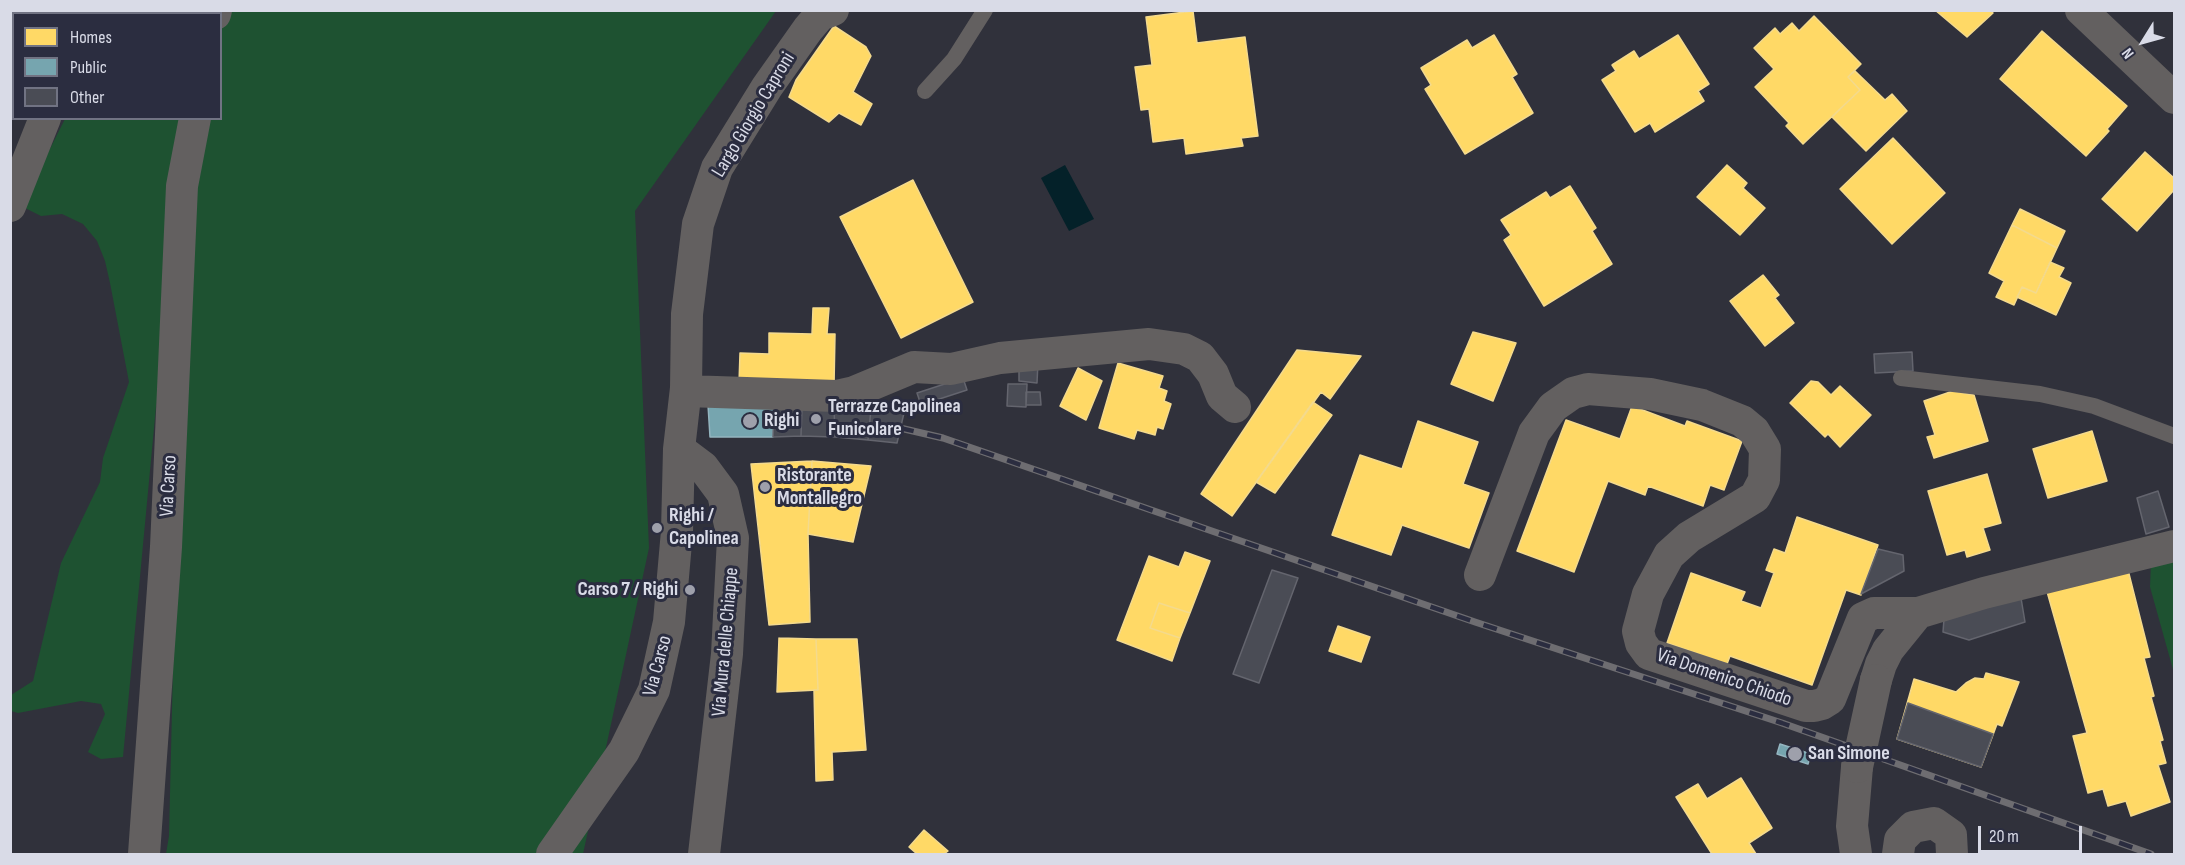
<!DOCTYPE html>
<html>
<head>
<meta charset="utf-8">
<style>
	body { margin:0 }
	#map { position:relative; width:2185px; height:865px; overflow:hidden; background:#30313b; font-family:"Sofia Sans Condensed",sans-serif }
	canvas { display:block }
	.frame { position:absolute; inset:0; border:12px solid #d9dbe7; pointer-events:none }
	.legend { position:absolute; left:12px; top:12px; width:210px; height:108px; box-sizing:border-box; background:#2b2d40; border:2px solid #717383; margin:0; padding:8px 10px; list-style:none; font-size:18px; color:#d9dbe7 }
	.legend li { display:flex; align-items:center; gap:12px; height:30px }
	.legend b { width:30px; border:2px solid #717383 }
	.north { position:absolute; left:2113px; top:12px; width:60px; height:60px; -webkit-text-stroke:4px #2b2d40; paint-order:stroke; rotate:233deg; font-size:16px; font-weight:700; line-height:24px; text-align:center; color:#d9dbe7 }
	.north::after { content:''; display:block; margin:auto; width:21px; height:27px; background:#d9dbe7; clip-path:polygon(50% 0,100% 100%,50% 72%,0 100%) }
	.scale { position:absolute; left:1978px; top:826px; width:104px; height:27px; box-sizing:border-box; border:3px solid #d9dbe7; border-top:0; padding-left:8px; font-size:18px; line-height:21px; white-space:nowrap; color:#d9dbe7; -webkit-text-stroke:4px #2b2d40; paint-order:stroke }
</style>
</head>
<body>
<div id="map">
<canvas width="2185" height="865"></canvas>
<div class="frame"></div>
<ul class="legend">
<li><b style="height:16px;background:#ffd966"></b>Homes</li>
<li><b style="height:16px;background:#76a5af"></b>Public</li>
<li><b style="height:16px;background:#4a4c55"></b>Other</li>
</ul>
<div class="north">N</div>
<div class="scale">20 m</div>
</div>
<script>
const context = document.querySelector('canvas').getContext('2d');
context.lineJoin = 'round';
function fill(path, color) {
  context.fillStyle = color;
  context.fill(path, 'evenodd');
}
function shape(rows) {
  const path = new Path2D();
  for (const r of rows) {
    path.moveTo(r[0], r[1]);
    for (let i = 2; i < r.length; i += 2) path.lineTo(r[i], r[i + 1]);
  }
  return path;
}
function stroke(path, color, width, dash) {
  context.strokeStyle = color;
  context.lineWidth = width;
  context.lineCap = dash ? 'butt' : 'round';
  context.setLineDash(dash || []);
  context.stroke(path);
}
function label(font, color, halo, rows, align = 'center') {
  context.font = font + ' "Sofia Sans Condensed",sans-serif';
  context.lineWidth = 6;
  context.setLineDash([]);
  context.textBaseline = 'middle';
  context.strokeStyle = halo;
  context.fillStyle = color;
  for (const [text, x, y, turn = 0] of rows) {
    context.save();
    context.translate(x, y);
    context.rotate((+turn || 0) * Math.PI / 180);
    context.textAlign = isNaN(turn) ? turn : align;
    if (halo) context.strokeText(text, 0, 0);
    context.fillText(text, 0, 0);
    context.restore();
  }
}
const green = shape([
	[119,11,776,11,635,211,649,548,583,854,166,854,169,836,180,371,163,371,156,407,123,757,101,759,88,752,105,714,101,704,81,701,18,713,11,711,11,695,33,681,61,563,100,482,103,458,129,382,110,283,105,261,97,241,83,224,62,214,41,216,21,206,65,119,220,118,220,14,117,13],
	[2174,556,2174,673,2150,587,2151,562]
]);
const water = shape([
	[1065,165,1094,219,1069,231,1041,178]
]);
const homes = shape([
	[1935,10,1990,10,1993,13,1967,37,1935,10],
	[1193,11,1197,43,1245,37,1258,136,1241,138,1243,146,1186,154,1184,138,1153,142,1149,109,1141,110,1135,67,1152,65,1146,17,1193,11],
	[1814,16,1861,64,1848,77,1860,90,1803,144,1786,126,1789,123,1755,87,1774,69,1754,48,1775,28,1780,34,1792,23,1799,31,1814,16],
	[834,26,866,47,871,56,853,92,872,104,861,125,839,113,829,122,789,97,796,80,834,26],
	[2042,31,2127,106,2107,129,2109,131,2086,156,2000,79,2042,31],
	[1494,35,1517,74,1512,77,1533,113,1465,154,1425,89,1431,85,1421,68,1467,40,1472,48,1494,35],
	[1678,35,1709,84,1698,91,1704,101,1655,132,1650,123,1635,132,1602,80,1616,71,1612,65,1634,51,1639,59,1678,35],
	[1855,71,1885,100,1892,94,1907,111,1866,151,1832,117,1860,90,1848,77,1855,71],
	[1893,138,1945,193,1892,244,1840,189,1893,138],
	[2145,152,2174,178,2174,190,2137,231,2102,199,2145,152],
	[1727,165,1747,183,1743,188,1765,208,1740,235,1697,197,1727,165],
	[913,180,973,302,901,338,840,217,913,180],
	[1570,186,1596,228,1592,231,1612,264,1544,306,1504,240,1511,235,1501,220,1546,192,1550,198,1570,186],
	[2020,209,2065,231,2057,248,2012,225,2020,209],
	[2012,225,2057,248,2036,293,2022,287,2014,305,1996,297,2004,281,1989,273,2012,225],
	[2050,262,2064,268,2059,277,2071,283,2056,315,2017,297,2022,287,2036,293,2050,262],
	[1763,275,1779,295,1775,298,1794,323,1765,346,1730,301,1763,275],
	[813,308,829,308,827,334,835,334,834,386,739,383,740,353,769,354,769,333,812,334,813,308],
	[1473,332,1516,343,1493,401,1451,384,1473,332],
	[1297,350,1361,356,1330,399,1321,392,1232,516,1201,494,1297,350],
	[1118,363,1163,376,1159,388,1167,391,1164,401,1171,404,1163,429,1157,427,1155,435,1137,430,1134,439,1099,428,1118,363],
	[1078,368,1102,381,1086,420,1060,406,1078,368],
	[1811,381,1818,382,1831,395,1840,386,1871,415,1840,447,1828,434,1825,437,1790,403,1811,381],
	[1953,391,1974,395,1988,441,1934,458,1927,437,1935,435,1924,401,1953,391],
	[1313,402,1332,415,1275,493,1256,482,1313,402],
	[1632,406,1685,426,1687,421,1742,441,1724,490,1710,485,1703,506,1648,486,1645,495,1608,481,1574,572,1517,551,1566,420,1620,439,1632,406],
	[1418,421,1478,442,1463,484,1489,493,1469,548,1402,525,1391,555,1332,535,1360,455,1402,469,1418,421],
	[2092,431,2107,481,2048,498,2033,449,2092,431],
	[812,461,808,534,810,622,769,625,751,464,812,461],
	[812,461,871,466,853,542,808,534,812,461],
	[1987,474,2001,523,1983,528,1990,550,1967,557,1965,550,1947,555,1928,491,1987,474],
	[1797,517,1878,545,1861,595,1846,590,1812,685,1730,656,1727,664,1667,643,1691,573,1745,592,1741,601,1761,608,1774,573,1766,570,1774,549,1785,553,1797,517],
	[1185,552,1210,561,1190,613,1159,603,1150,628,1180,638,1172,661,1117,640,1149,556,1179,567,1185,552],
	[2127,566,2150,657,2144,658,2154,696,2151,697,2163,740,2160,741,2166,763,2158,765,2170,802,2131,816,2126,801,2108,806,2103,789,2088,793,2073,736,2087,733,2046,588,2127,566],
	[1159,603,1190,613,1180,638,1150,628,1159,603],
	[1338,626,1370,637,1361,662,1329,651,1338,626],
	[779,638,816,639,818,690,777,692,779,638],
	[816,639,857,639,866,750,832,752,833,780,816,781,814,690,818,690,816,639],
	[1986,673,2019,682,2002,726,1997,724,1981,767,1897,739,1914,679,1956,692,1966,683,1975,678,1984,679,1986,673],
	[1741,778,1772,828,1749,843,1756,854,1712,854,1676,797,1698,784,1707,799,1741,778],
	[924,830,948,851,944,854,917,854,909,847,924,830]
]);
const public = shape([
	[708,405,774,406,773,437,710,437,708,405],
	[1780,744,1811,754,1808,764,1777,754,1780,744]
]);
const building = shape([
	[1912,352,1913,371,1875,373,1874,354,1912,352],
	[1038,362,1037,383,1019,381,1019,364,1038,362],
	[963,378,967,390,921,405,917,393,963,378],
	[1008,384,1027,384,1026,407,1007,406,1008,384],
	[1026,392,1040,392,1041,405,1026,405,1026,392],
	[774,406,802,406,801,436,773,437,774,406],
	[802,406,834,406,835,437,801,436,802,406],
	[834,406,871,409,868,440,835,437,834,406],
	[871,409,904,413,897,443,868,440,871,409],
	[2158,491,2169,527,2146,534,2137,498,2158,491],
	[1878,549,1903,555,1904,571,1861,594,1878,549],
	[1272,570,1298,578,1259,683,1233,674,1272,570],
	[2021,598,2025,622,1969,640,1943,632,1944,619,2021,598],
	[1908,703,1993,734,1981,767,1897,739,1908,703]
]);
const service = shape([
	[925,91,954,59,985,10],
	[1901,378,2040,394,2094,406,2174,436]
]);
const minor = shape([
	[2081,10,2174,98],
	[102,14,103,10],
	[215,14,216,10],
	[10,206,45,118],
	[686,391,836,396,854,392,914,367,951,369,1000,358,1149,344,1184,349,1200,357,1213,374,1222,396,1235,407],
	[679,449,703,467,723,494,733,538,727,654,704,854],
	[1480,575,1534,433,1553,407,1573,393,1588,389,1650,394,1702,405,1742,421,1754,431,1765,449,1764,480,1755,497,1689,537,1669,555,1648,594,1638,631,1641,643,1649,654,1806,706,1814,706,1822,704,1830,699,1863,618,1874,613,1918,613],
	[1876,680,1881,664,1888,650,1918,613,1984,593,2174,546],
	[144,854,166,547,182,186,195,118],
	[552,854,624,751,654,690,669,622,677,531,679,449,686,388,687,314,698,224,717,168,767,87,808,29,820,15,833,10],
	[1856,854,1852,826,1857,767],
	[1898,854,1900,840,1913,827,1934,823,1951,835,1952,854]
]);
const rail = shape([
	[900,428,943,438,1475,622,1782,723,2151,854]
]);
const minorBridge = shape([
	[1857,767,1876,680]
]);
const markers = [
	[816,419,6,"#9ea0ab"],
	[750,421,8,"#9ea0ab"],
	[765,487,6,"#9ea0ab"],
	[657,528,6,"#9ea0ab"],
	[690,590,6,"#9ea0ab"],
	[1795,754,8,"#9ea0ab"]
];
const streetNames = [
	["Largo Giorgio Caproni",754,115,-59],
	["Via Carso",169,486,-87],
	["Via Mura delle Chiappe",726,642,-85],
	["Via Carso",658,666,-75],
	["Via Domenico Chiodo",1724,678,19]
];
const poiNames = [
	["Terrazze Capolinea",828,407],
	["Funicolare",828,430],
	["Righi",764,421],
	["Ristorante",777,476],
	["Montallegro",777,499],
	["Righi /",669,516],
	["Capolinea",669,539],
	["Carso 7 / Righi",678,590,"right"],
	["San Simone",1808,754]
];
fill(green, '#1e5231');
fill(water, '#042129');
fill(homes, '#ffd966');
stroke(homes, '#f4da8d', 1.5);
fill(public, '#76a5af');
stroke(public, '#94b5c0', 1.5);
fill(building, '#4a4c55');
stroke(building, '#64656e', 1.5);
stroke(service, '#636060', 16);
stroke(minor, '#636060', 32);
stroke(rail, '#6e6d71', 7);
stroke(rail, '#2b2d40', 4.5, [14]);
stroke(minorBridge, '#636060', 32);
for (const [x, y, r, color] of markers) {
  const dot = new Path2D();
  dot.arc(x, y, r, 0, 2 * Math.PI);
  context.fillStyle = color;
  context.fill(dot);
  stroke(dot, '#2b2d40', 2);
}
label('20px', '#d9dbe7', '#2b2d40', streetNames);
label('bold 20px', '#d9dbe7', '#2b2d40', poiNames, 'left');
</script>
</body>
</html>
